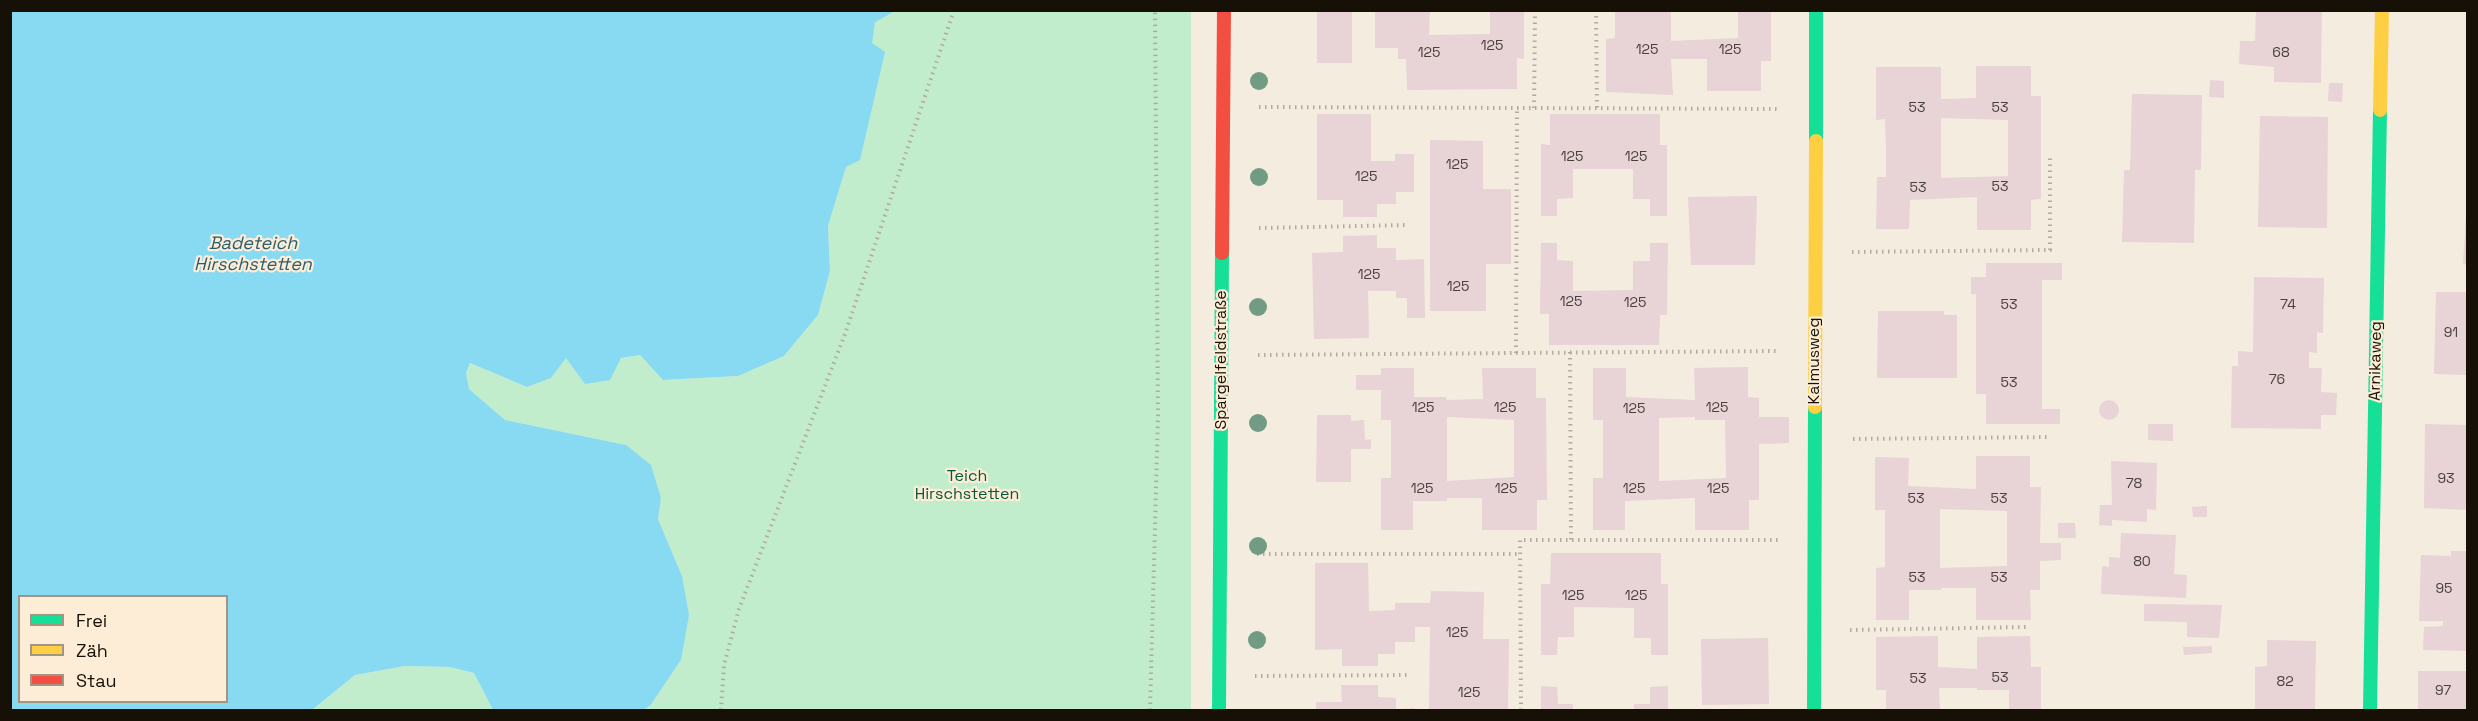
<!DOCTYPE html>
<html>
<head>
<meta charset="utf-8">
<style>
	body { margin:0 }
	#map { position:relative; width:2478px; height:721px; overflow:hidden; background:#f4ecdf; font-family:"Space Grotesk",sans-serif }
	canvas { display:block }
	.frame { position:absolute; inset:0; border:12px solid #161006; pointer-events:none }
	.legend { position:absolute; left:18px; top:595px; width:210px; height:108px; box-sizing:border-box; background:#fdedd6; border:2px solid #a19583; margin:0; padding:8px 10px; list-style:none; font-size:18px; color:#161006 }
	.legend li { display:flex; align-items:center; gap:12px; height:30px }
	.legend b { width:30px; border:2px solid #a19583 }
</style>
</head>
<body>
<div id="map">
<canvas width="2478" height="721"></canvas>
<div class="frame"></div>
<ul class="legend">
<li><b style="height:8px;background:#16e098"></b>Frei</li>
<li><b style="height:8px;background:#ffcf43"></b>Zäh</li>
<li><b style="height:8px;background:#f24e42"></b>Stau</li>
</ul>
</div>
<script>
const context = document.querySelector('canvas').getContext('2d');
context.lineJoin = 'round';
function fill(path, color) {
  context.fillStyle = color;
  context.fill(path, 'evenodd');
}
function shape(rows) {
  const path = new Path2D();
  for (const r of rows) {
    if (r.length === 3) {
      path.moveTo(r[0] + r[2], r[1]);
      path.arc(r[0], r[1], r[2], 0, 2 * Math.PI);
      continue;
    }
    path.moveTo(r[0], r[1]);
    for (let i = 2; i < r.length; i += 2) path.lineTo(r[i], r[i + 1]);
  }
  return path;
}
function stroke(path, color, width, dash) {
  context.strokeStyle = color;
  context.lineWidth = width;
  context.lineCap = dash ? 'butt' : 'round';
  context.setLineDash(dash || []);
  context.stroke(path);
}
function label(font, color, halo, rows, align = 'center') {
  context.font = font + ' "Space Grotesk",sans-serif';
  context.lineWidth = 4.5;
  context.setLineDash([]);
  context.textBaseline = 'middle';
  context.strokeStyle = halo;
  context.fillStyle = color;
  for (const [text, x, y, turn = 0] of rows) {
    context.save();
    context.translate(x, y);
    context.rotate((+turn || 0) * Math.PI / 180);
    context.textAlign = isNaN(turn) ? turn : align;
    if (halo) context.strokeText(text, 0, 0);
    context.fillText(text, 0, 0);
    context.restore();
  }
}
const green = shape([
	[895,11,1191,11,1191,710,643,710,650,706,681,660,682,576,658,519,661,498,625,445,505,420,469,389,466,373,470,363,527,387,551,378,566,357,621,358,640,355,663,380,738,376,784,356,818,315,830,271,828,226,846,167,875,21],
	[405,666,450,667,474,673,493,710,312,710,355,675]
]);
const water = shape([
	[10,11,895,11,875,22,872,43,885,52,860,160,846,167,828,226,830,271,818,315,784,356,738,376,663,380,640,355,621,358,610,380,585,384,566,358,551,378,527,387,470,363,466,373,469,389,505,420,626,445,651,465,661,498,658,519,682,576,689,615,681,660,650,706,643,710,493,710,474,673,450,667,405,666,355,675,312,710,11,710],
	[20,596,226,596,226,702,20,702]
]);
const building = shape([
	[1317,10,1352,10,1352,63,1317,63],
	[1375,10,1430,10,1429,35,1490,34,1490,10,1524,10,1524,59,1517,58,1517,89,1407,90,1406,59,1398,59,1398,48,1375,48],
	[1615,10,1671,10,1671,41,1738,38,1738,10,1771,10,1771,61,1761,61,1761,91,1707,91,1707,59,1671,59,1673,95,1606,92,1606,39,1615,38],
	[2256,10,2322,10,2321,83,2274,82,2274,67,2239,64,2240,41,2255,41],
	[1976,66,2031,66,2031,96,2041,96,2041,199,2031,200,2031,230,1977,230,1977,197,1910,200,1909,229,1876,229,1877,177,1886,177,1886,149,1885,119,1876,120,1876,67,1941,67,1941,99,1976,98],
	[1941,118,2008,120,2008,176,1941,178],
	[2210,80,2224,81,2224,98,2209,97],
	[2329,83,2343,83,2342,102,2328,101],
	[2132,94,2202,95,2201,170,2195,170,2194,243,2122,242,2124,170,2130,170],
	[1317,114,1371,114,1371,161,1395,161,1395,154,1414,154,1414,192,1396,192,1396,204,1377,204,1377,217,1343,217,1343,200,1317,200],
	[1550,114,1660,114,1660,145,1667,145,1667,216,1650,216,1650,199,1633,199,1633,169,1573,169,1573,198,1557,199,1557,216,1541,216,1541,144,1550,145],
	[2260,116,2328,117,2327,228,2258,227],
	[1430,140,1483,141,1483,189,1511,189,1511,264,1486,264,1486,311,1430,311],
	[1757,196,1755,265,1691,265,1688,197],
	[2466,214,2468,215,2468,265,2463,264],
	[1377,235,1377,248,1396,248,1396,260,1424,259,1425,318,1407,318,1407,298,1396,298,1396,291,1368,291,1369,338,1314,339,1312,253,1343,252,1343,236],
	[1541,243,1557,243,1557,260,1573,261,1573,291,1633,290,1633,261,1650,261,1650,243,1668,243,1667,315,1660,315,1659,345,1549,345,1549,314,1540,314],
	[1986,263,2062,263,2062,280,2042,280,2042,409,2060,409,2060,424,1986,424,1986,394,1976,394,1976,294,1971,294,1971,277,1986,277],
	[2254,277,2324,278,2323,333,2317,332,2317,353,2309,352,2309,368,2322,368,2321,392,2337,393,2336,415,2321,415,2321,429,2231,428,2232,366,2238,366,2238,351,2253,352],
	[2436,292,2468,292,2468,375,2434,374],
	[1878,311,1944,311,1944,315,1957,315,1957,378,1877,378],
	[1748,367,1748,397,1759,398,1759,417,1789,417,1789,443,1759,444,1759,500,1749,500,1749,530,1695,530,1695,498,1625,501,1625,530,1593,530,1593,478,1603,478,1603,420,1593,420,1593,368,1626,368,1626,397,1695,400,1694,368],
	[1695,417,1695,420,1725,420,1726,478,1659,481,1659,418],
	[1381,368,1414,368,1414,397,1446,397,1447,400,1483,399,1482,368,1536,368,1536,398,1546,398,1547,500,1537,500,1537,530,1482,530,1482,498,1447,498,1447,501,1413,501,1413,530,1381,530,1381,478,1391,478,1391,420,1381,420,1381,390,1356,390,1356,375,1381,375],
	[1447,417,1514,420,1514,477,1447,481],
	[2109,410,10],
	[1317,415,1351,415,1351,421,1364,420,1365,440,1371,439,1371,449,1351,449,1351,482,1316,482],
	[2148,424,2173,424,2173,441,2148,440],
	[2425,424,2468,425,2468,510,2424,508],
	[1976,456,2030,456,2030,487,2041,487,2040,543,2061,543,2061,560,2040,561,2040,590,2030,590,2031,620,1976,620,1976,588,1941,588,1941,590,1909,590,1909,620,1876,620,1876,568,1885,567,1885,510,1875,510,1875,457,1909,458,1908,486,1976,489],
	[1940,509,2007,511,2007,566,1940,568],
	[2111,461,2157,463,2156,510,2147,509,2147,522,2112,520,2112,526,2099,525,2100,505,2112,505],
	[2207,506,2207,517,2193,517,2192,507],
	[2058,523,2075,523,2076,538,2058,538],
	[2121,533,2176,535,2174,574,2187,575,2186,598,2101,594,2102,566,2109,567,2109,557,2120,558],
	[2451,551,2468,551,2468,651,2423,650,2424,627,2443,626,2443,621,2419,621,2421,555,2451,556],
	[1551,553,1661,553,1661,584,1668,584,1668,655,1651,655,1651,638,1634,638,1634,608,1574,607,1574,637,1558,637,1557,655,1541,655,1541,584,1550,584],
	[1315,563,1368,563,1369,611,1395,610,1395,603,1430,603,1431,591,1484,592,1483,639,1509,639,1508,710,1429,710,1430,627,1415,627,1415,642,1395,642,1395,654,1378,654,1378,666,1342,666,1342,649,1315,650],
	[2144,604,2222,605,2219,638,2187,637,2187,622,2144,621],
	[1938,636,1938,667,1977,669,1977,637,2030,636,2031,667,2041,667,2041,710,2009,710,2009,690,1977,690,1977,688,1939,688,1940,710,1886,710,1886,690,1876,690,1876,637],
	[1768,638,1769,704,1702,705,1701,639],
	[2267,640,2316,641,2315,710,2255,710,2255,667,2267,666],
	[2212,646,2212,653,2184,655,2183,647],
	[2418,671,2468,671,2468,710,2418,710],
	[1341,685,1378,685,1378,697,1396,698,1396,710,1316,710,1316,702,1342,702],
	[1541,686,1557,687,1558,704,1573,704,1573,710,1541,710],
	[1668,686,1668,710,1634,710,1634,704,1650,704,1650,687],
	[1415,708,1415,710,1397,710,1397,709]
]);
const path = shape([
	[1596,10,1597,108],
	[1259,107,1779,109],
	[1534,108,1535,10],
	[1259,228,1408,225],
	[1852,252,2050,250,2050,155],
	[1570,352,1571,540],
	[1516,353,1517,108],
	[1258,355,1779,351],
	[1853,439,2050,437],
	[1257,554,1520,554],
	[1850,630,2026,627],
	[1255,676,1410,675],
	[721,710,724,665,739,609,845,334,954,10],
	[1150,710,1158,416,1155,10],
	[1521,710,1520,540,1778,540]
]);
const fast = shape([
	[1816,141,1816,10],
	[1219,710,1222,253],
	[1814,710,1815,407],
	[2370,710,2380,110]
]);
const slow = shape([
	[2380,110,2382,10],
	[1815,407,1816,141]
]);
const jam = shape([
	[1222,253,1224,10]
]);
const trees = [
	[1259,81],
	[1259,177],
	[1258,307],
	[1258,423],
	[1258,546],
	[1257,640]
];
const numberNames = [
	["125",1492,46],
	["125",1647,50],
	["125",1730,50],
	["125",1429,53],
	["68",2281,53],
	["53",1917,108],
	["53",2000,108],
	["125",1572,157],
	["125",1636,157],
	["125",1457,165],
	["125",1366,177],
	["53",2000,187],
	["53",1918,188],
	["125",1369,275],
	["125",1458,287],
	["125",1571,302],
	["125",1635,303],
	["53",2009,305],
	["74",2288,305],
	["91",2451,333],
	["76",2277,380],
	["53",2009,383],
	["125",1423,408],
	["125",1505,408],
	["125",1717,408],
	["125",1634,409],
	["93",2446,479],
	["78",2134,484],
	["125",1422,489],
	["125",1506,489],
	["125",1634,489],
	["125",1718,489],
	["53",1916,499],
	["53",1999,499],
	["80",2142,562],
	["53",1917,578],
	["53",1999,578],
	["95",2444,589],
	["125",1573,596],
	["125",1636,596],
	["125",1457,633],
	["53",2000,678],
	["53",1918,679],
	["82",2285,682],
	["97",2443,691],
	["125",1469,693]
];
const streetNames = [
	["Spargelfeldstraße",1222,360,-90],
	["Kalmusweg",1815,361,-90],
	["Arnikaweg",2376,361,-89]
];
const parkNames = [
	["Teich",967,477],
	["Hirschstetten",967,495]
];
const waterNames = [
	["Badeteich",253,244],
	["Hirschstetten",253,265]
];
fill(green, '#c1edcd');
fill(water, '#88daf3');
fill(building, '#e8d3d6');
stroke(path, '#b5a8a1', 4, [1.5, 4.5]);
stroke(fast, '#16e098', 14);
stroke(slow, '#ffcf43', 14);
stroke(jam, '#f24e42', 14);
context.fillStyle = '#719b84';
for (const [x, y] of trees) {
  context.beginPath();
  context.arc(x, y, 9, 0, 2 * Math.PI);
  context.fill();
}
label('14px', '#4a413a', null, numberNames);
label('16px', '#161006', '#fdedd6', streetNames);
label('16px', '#055939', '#fdedd6', parkNames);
label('italic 18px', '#2c5e70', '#fdedd6', waterNames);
</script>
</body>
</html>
